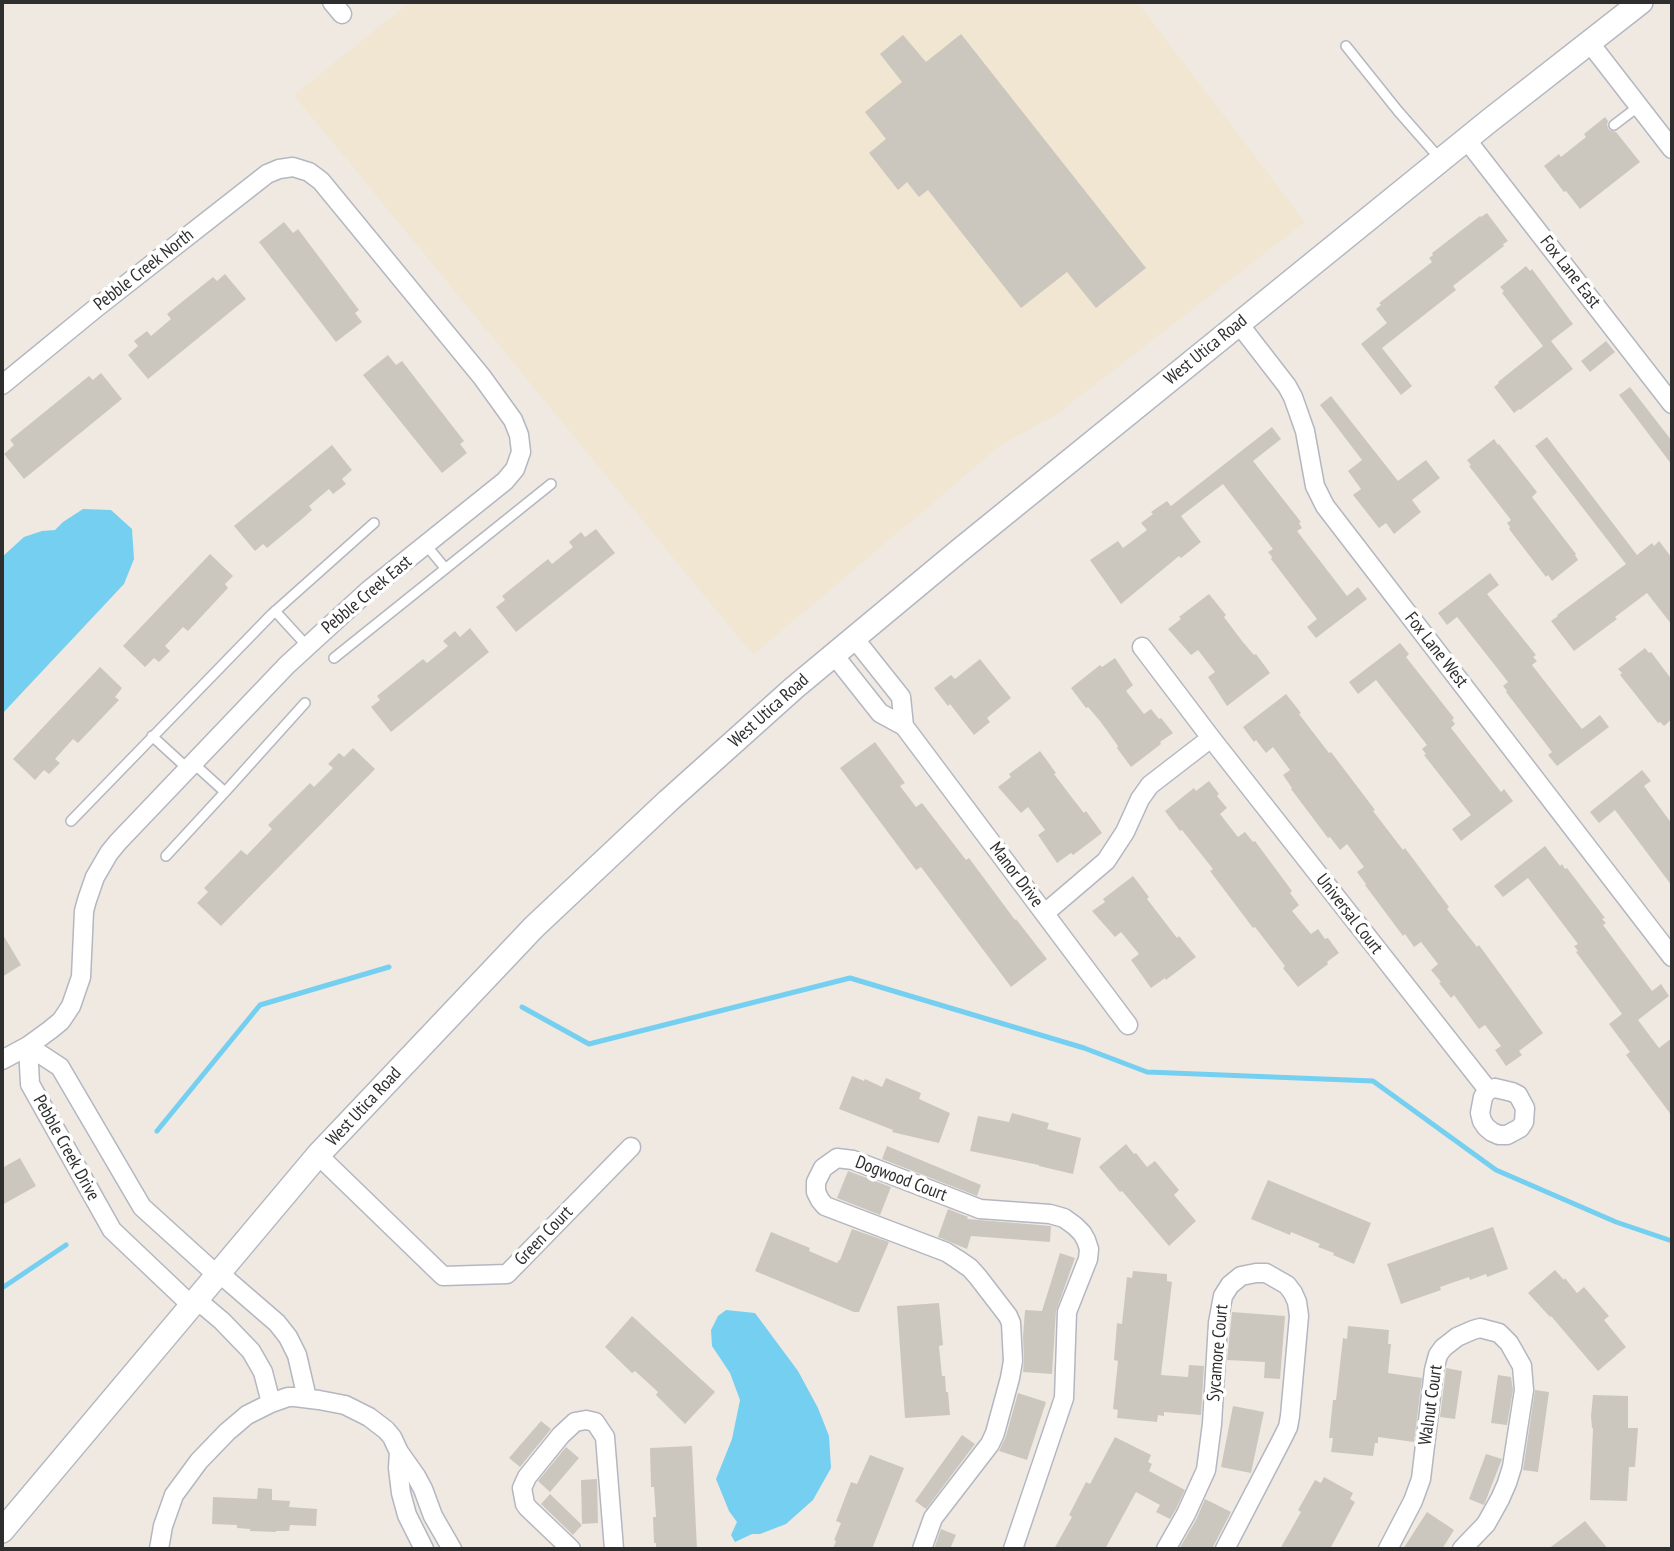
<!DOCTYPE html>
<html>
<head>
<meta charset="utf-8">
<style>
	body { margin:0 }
	#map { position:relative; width:1674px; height:1551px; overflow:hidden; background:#efe9e1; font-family:"PT Sans Narrow",sans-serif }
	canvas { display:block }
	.frame { position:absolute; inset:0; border:4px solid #2e2e2e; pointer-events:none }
</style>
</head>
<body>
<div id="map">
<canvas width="1674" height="1551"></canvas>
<div class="frame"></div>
</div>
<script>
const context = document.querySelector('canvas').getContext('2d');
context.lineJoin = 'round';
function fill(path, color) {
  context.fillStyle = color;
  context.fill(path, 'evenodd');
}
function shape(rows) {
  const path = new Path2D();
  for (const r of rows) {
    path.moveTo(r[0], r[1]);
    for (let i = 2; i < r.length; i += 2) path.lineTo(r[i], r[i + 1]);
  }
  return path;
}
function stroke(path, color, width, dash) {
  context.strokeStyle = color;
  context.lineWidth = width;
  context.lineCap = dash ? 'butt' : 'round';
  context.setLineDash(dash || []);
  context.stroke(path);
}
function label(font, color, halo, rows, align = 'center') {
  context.font = font + ' "PT Sans Narrow",sans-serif';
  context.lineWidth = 7;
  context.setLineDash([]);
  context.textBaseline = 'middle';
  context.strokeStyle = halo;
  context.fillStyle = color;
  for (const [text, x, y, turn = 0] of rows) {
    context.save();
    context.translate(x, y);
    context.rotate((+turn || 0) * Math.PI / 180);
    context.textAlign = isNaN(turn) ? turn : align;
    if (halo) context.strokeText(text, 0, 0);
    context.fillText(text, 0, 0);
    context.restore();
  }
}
const education = shape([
	[410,2,1137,2,1305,222,1057,414,1001,445,753,655,294,95]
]);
const water = shape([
	[83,509,111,510,132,529,134,559,124,584,2,714,2,557,24,537,42,531,55,530,63,522],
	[726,1310,755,1313,798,1371,818,1408,829,1436,831,1468,813,1500,786,1524,760,1534,752,1534,735,1542,731,1535,737,1522,729,1511,716,1479,732,1439,740,1400,730,1373,712,1346,711,1330,718,1316]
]);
const stream = shape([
	[522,1007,589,1044,850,978,1084,1048,1147,1072,1373,1081,1496,1170,1616,1222,1672,1241],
	[157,1131,260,1005,389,967],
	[2,1288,66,1245]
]);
const building = shape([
	[961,34,1146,268,1096,308,1067,272,1021,308,928,190,919,197,907,182,898,190,869,153,886,139,865,112,902,82,880,54,903,35,926,62],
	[1605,117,1608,121,1607,125,1609,130,1616,132,1640,162,1580,209,1566,191,1564,192,1544,166,1559,154,1561,157,1586,137,1584,134],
	[1487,213,1508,241,1503,244,1504,246,1453,286,1456,290,1382,348,1412,386,1401,395,1361,344,1387,323,1376,309,1381,305,1379,303,1432,262,1429,258,1433,255,1432,253,1480,216,1481,217],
	[284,222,293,233,298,229,359,310,355,313,362,322,336,342,259,242],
	[1526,266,1530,271,1532,269,1573,324,1551,341,1573,369,1520,410,1519,409,1514,413,1494,387,1499,383,1498,382,1543,346,1502,293,1504,291,1500,287],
	[225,274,246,299,148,379,128,355,138,346,134,341,147,331,151,336,171,319,167,314,213,277,217,281],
	[1606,341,1615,352,1590,372,1581,361],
	[388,355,396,365,402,361,464,441,460,444,467,453,442,473,363,375],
	[101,373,122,399,24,479,4,454,14,445,10,440,89,376,93,380],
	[1630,387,1672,441,1672,465,1619,395],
	[1331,396,1398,481,1426,460,1440,478,1412,500,1421,512,1394,534,1386,523,1379,528,1353,495,1361,489,1348,471,1362,460,1320,405],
	[1272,427,1281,439,1253,461,1301,522,1299,523,1302,528,1297,531,1347,596,1358,587,1367,599,1316,638,1307,627,1317,619,1271,559,1272,557,1268,552,1273,549,1223,484,1181,516,1201,542,1181,558,1179,556,1121,604,1090,560,1118,541,1123,548,1147,530,1141,523,1153,514,1151,512,1167,501,1171,506],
	[1547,437,1637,555,1652,543,1654,546,1659,541,1672,558,1672,625,1647,593,1615,617,1617,619,1574,651,1551,621,1558,616,1557,615,1626,564,1535,446],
	[1494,439,1498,445,1499,444,1537,492,1532,497,1576,554,1575,555,1578,560,1552,581,1548,575,1546,577,1509,529,1510,527,1507,523,1511,520,1469,466,1471,465,1467,460],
	[332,445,352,470,342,479,346,484,333,494,329,489,309,506,312,510,302,519,267,548,263,544,255,551,234,526],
	[596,529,615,553,516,632,496,607,505,600,502,596,548,559,552,564,573,547,569,542,581,532,585,537],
	[210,554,233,576,225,584,228,588,188,631,183,627,165,646,170,651,159,662,154,658,145,667,123,646],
	[1490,573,1499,585,1487,594,1536,655,1533,657,1537,661,1532,665,1553,692,1582,729,1600,715,1609,727,1557,766,1548,755,1552,752,1506,692,1507,691,1503,686,1508,682,1457,617,1447,625,1438,613],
	[1209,594,1226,615,1224,617,1242,641,1254,655,1256,654,1270,673,1227,706,1208,677,1215,672,1198,650,1191,655,1168,629,1181,619,1179,617],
	[470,628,489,652,391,732,371,707,380,700,377,696,423,659,427,663,448,646,443,641,455,631,460,637],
	[1400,643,1409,654,1406,657,1454,718,1452,720,1455,724,1451,728,1501,792,1504,789,1513,801,1461,841,1452,829,1471,815,1424,755,1426,754,1422,749,1427,745,1376,680,1358,694,1349,682],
	[1645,648,1649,653,1651,652,1672,680,1672,719,1664,726,1660,722,1658,723,1620,675,1622,673,1618,669],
	[1115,658,1133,685,1126,691,1144,714,1151,709,1159,719,1161,718,1173,733,1160,742,1161,744,1131,767,1117,748,1118,746,1100,721,1088,707,1086,708,1071,688,1100,665,1102,667],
	[980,659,1011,698,987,718,990,722,974,735,950,704,948,706,934,688,951,675,955,679],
	[100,667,122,688,115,697,119,700,78,743,73,739,55,759,60,763,49,774,44,770,35,780,13,759],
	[1286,694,1301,713,1299,714,1329,753,1331,752,1375,810,1373,811,1403,850,1405,848,1449,907,1447,909,1477,947,1479,945,1543,1033,1519,1051,1522,1055,1506,1066,1495,1050,1501,1046,1485,1025,1479,1029,1454,995,1451,998,1439,983,1441,982,1431,970,1438,964,1421,942,1414,947,1405,934,1403,936,1365,885,1366,884,1357,872,1364,867,1347,844,1340,850,1330,837,1328,838,1291,789,1292,788,1283,775,1290,770,1273,747,1266,753,1256,740,1254,742,1243,727],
	[875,742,905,783,900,786,916,807,922,803,966,860,969,858,1015,920,1016,919,1047,959,1011,987,921,867,916,870,840,768],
	[353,748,375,769,221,926,197,903,208,892,204,888,241,850,247,855,272,829,268,825,310,783,314,787,333,768,328,764,339,753,344,757],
	[1040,751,1056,773,1054,774,1073,799,1084,813,1086,811,1102,833,1073,855,1071,853,1057,863,1038,835,1045,830,1028,807,1021,813,998,787,1011,777,1009,774],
	[1642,770,1651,781,1644,786,1672,824,1672,886,1615,810,1599,823,1590,812],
	[1209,781,1219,794,1217,796,1227,808,1220,814,1238,837,1245,832,1253,842,1255,841,1292,891,1290,893,1299,905,1292,911,1311,934,1318,929,1325,939,1328,938,1339,953,1327,962,1328,964,1298,987,1283,968,1285,966,1255,927,1253,928,1210,871,1213,869,1182,830,1180,831,1165,811,1194,788,1196,791],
	[1545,846,1560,866,1562,864,1565,869,1567,868,1605,918,1602,919,1606,923,1603,925,1652,991,1661,984,1669,996,1638,1020,1659,1048,1672,1038,1672,1116,1626,1055,1630,1052,1609,1024,1622,1014,1576,952,1578,951,1574,946,1578,944,1528,878,1503,897,1494,886],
	[1133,876,1149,897,1147,899,1177,938,1179,936,1196,957,1166,980,1165,978,1151,988,1131,960,1139,954,1121,932,1115,937,1092,911,1105,902,1103,899],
	[2,933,21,965,2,977],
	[852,1076,864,1081,865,1079,882,1087,886,1078,921,1093,919,1099,950,1113,939,1143,892,1132,893,1130,839,1109],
	[1012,1113,1049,1123,1047,1129,1081,1138,1073,1174,1039,1166,1039,1165,970,1151,978,1116,1009,1122],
	[1126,1144,1134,1154,1136,1153,1147,1167,1155,1161,1179,1190,1174,1195,1196,1221,1169,1246,1122,1191,1120,1192,1099,1167],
	[887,1146,981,1185,977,1196,882,1159],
	[20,1158,36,1186,2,1205,2,1168],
	[848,1171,891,1187,880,1215,837,1198],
	[1268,1180,1371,1223,1354,1264,1333,1255,1334,1253,1318,1247,1320,1244,1291,1232,1290,1235,1251,1219],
	[948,1209,968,1217,967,1219,1051,1226,1050,1242,971,1236,967,1249,938,1237],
	[1493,1227,1508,1269,1487,1277,1486,1274,1470,1280,1469,1277,1440,1287,1441,1290,1401,1304,1387,1264],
	[852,1229,889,1242,859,1312,854,1312,755,1271,771,1232,810,1248,809,1251,837,1263,839,1260,840,1260],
	[1060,1253,1075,1258,1056,1311,1052,1374,1023,1372,1024,1361,1023,1336,1025,1310,1042,1311],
	[1555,1270,1564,1280,1565,1278,1577,1293,1584,1287,1609,1316,1604,1320,1626,1347,1598,1371,1551,1316,1550,1317,1528,1293],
	[1133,1271,1167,1274,1167,1281,1172,1282,1161,1375,1188,1377,1189,1365,1204,1366,1201,1415,1164,1412,1164,1416,1158,1415,1157,1422,1117,1418,1118,1410,1113,1409,1118,1361,1114,1360,1117,1323,1122,1324,1127,1277,1132,1278],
	[939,1303,943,1345,939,1346,942,1376,945,1376,946,1392,948,1392,950,1415,905,1418,897,1306],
	[1232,1312,1285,1316,1280,1379,1264,1378,1265,1362,1227,1360],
	[632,1316,715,1392,685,1424,656,1395,658,1392,635,1371,632,1373,605,1347],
	[1348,1326,1389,1330,1388,1344,1391,1344,1388,1373,1422,1378,1414,1442,1378,1437,1378,1443,1375,1443,1373,1456,1331,1452,1333,1438,1329,1438,1333,1400,1336,1400,1343,1338,1347,1339],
	[1446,1368,1462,1371,1455,1419,1440,1417],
	[1498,1375,1511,1377,1513,1390,1507,1425,1491,1423],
	[1535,1390,1549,1392,1538,1472,1523,1470],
	[1018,1393,1046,1402,1027,1460,999,1451,1006,1436],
	[1593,1395,1628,1396,1628,1428,1638,1428,1635,1467,1629,1467,1627,1501,1590,1500,1593,1428,1592,1428,1591,1416],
	[1233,1406,1264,1412,1251,1473,1221,1467],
	[541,1421,551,1429,520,1467,509,1458],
	[962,1435,975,1444,926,1509,915,1501],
	[1115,1437,1151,1455,1148,1462,1152,1464,1149,1471,1185,1490,1176,1509,1170,1519,1156,1512,1160,1505,1136,1492,1105,1549,1054,1549,1072,1517,1069,1515,1086,1482,1090,1484],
	[692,1446,697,1549,656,1549,656,1543,654,1543,653,1517,656,1517,654,1487,651,1487,650,1448],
	[566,1447,579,1458,550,1492,538,1481],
	[1486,1454,1502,1459,1484,1505,1469,1499],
	[870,1455,904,1468,872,1549,833,1549,836,1541,834,1540,841,1523,836,1521,851,1482,857,1484],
	[1324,1477,1353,1493,1350,1499,1355,1502,1330,1549,1280,1549,1301,1512,1298,1510,1315,1480,1321,1483],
	[597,1479,598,1523,582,1524,581,1480],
	[258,1488,272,1489,272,1500,290,1501,289,1507,317,1509,316,1526,290,1525,289,1531,276,1531,276,1532,250,1531,250,1529,237,1528,237,1525,212,1524,213,1497,257,1499],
	[550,1494,582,1525,573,1535,541,1504],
	[1205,1499,1231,1512,1212,1549,1179,1549,1196,1520],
	[1427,1512,1454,1530,1442,1549,1403,1549],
	[1585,1521,1608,1549,1548,1549,1567,1535],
	[941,1529,956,1535,950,1549,934,1549]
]);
const service = shape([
	[1346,46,1398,111,1441,160],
	[1614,125,1639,106],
	[426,545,445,568],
	[275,611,307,646],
	[334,658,551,484],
	[152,736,188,769],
	[193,763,225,792,305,703],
	[71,821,272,614,374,523],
	[166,856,225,792]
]);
const minor = shape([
	[332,2,342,14],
	[1589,42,1672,149],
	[1466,139,1672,404],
	[1239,324,1287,386,1293,397,1305,431,1315,486,1325,506,1672,957],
	[2,385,96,308,267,174,279,169,293,167,309,172,321,181,482,377,513,420,519,435,521,452,515,469,505,481,369,590,287,665,118,842,109,853,95,877,87,900,84,911,81,977,71,1006,61,1021,50,1030,28,1046,2,1060],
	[1142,647,1211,738,1488,1090],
	[834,655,880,713,904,726,901,697,854,638],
	[904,726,1128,1025],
	[1045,913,1106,861,1125,832,1140,799,1150,785,1211,738],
	[1495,1088,1512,1092,1518,1095,1525,1108,1524,1122,1520,1128,1507,1135,1499,1135,1492,1132,1486,1127,1482,1121,1480,1113,1483,1097,1488,1090,1495,1088],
	[318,1155,443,1276,507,1274,631,1147],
	[218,1272,277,1323,288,1337,297,1355,307,1398],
	[196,1299,222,1321,251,1351,263,1372,271,1403],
	[191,1305,112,1230,30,1084,28,1046,60,1067,142,1207,216,1274],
	[399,1452,398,1468,401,1493,407,1515,424,1549],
	[159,1549,163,1526,174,1495,199,1461,227,1432,247,1415,271,1403,288,1397,295,1397,319,1400,345,1405,369,1417,386,1430,392,1437,399,1452,416,1476,423,1489,433,1516,452,1549],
	[571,1549,528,1508,525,1504,522,1488,527,1477,561,1435,575,1422,586,1420,595,1422,605,1437,614,1549],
	[922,1549,933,1518,990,1444,995,1433,1010,1378,1013,1361,1011,1323,1008,1316,978,1277,970,1268,957,1259,946,1252,825,1206,820,1200,816,1192,816,1182,823,1168,837,1158,853,1160,980,1209,1050,1214,1064,1218,1075,1226,1082,1233,1086,1240,1089,1249,1088,1259,1067,1312,1064,1398,1013,1549],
	[1166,1549,1186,1514,1206,1470,1212,1424,1218,1323,1223,1296,1230,1285,1241,1276,1256,1273,1266,1273,1287,1285,1293,1293,1297,1302,1299,1316,1290,1416,1288,1427,1280,1443,1225,1549],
	[1388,1549,1413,1501,1421,1479,1434,1370,1438,1355,1443,1348,1457,1337,1473,1330,1480,1328,1499,1333,1509,1343,1522,1366,1524,1390,1512,1467,1507,1483,1500,1499,1486,1524,1462,1549]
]);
const tertiary = shape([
	[2,1531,318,1155,534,927,668,801,794,688,960,550,1489,121,1641,2]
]);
const streetNames = [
	["Pebble Creek North",144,270,-38],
	["Fox Lane East",1570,272,52],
	["West Utica Road",1206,350,-39],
	["Pebble Creek East",367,595,-40],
	["Fox Lane West",1436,650,52],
	["West Utica Road",769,711,-42],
	["Manor Drive",1016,875,53],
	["Universal Court",1349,914,52],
	["West Utica Road",364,1107,-47],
	["Pebble Creek Drive",66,1148,61],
	["Dogwood Court",901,1179,21],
	["Green Court",544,1236,-46],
	["Sycamore Court",1218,1353,-85],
	["Walnut Court",1431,1405,-82]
];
fill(education, '#f0e6d1');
fill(water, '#75cff0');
stroke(stream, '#75cff0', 5);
fill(building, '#cbc7bf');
stroke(service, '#b4b7c1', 12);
stroke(minor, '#b4b7c1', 21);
stroke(tertiary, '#b4b7c1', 26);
stroke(service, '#fff', 9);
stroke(minor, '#fff', 18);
stroke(tertiary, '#fff', 23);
label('18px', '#2e2e2e', '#fff', streetNames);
</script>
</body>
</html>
